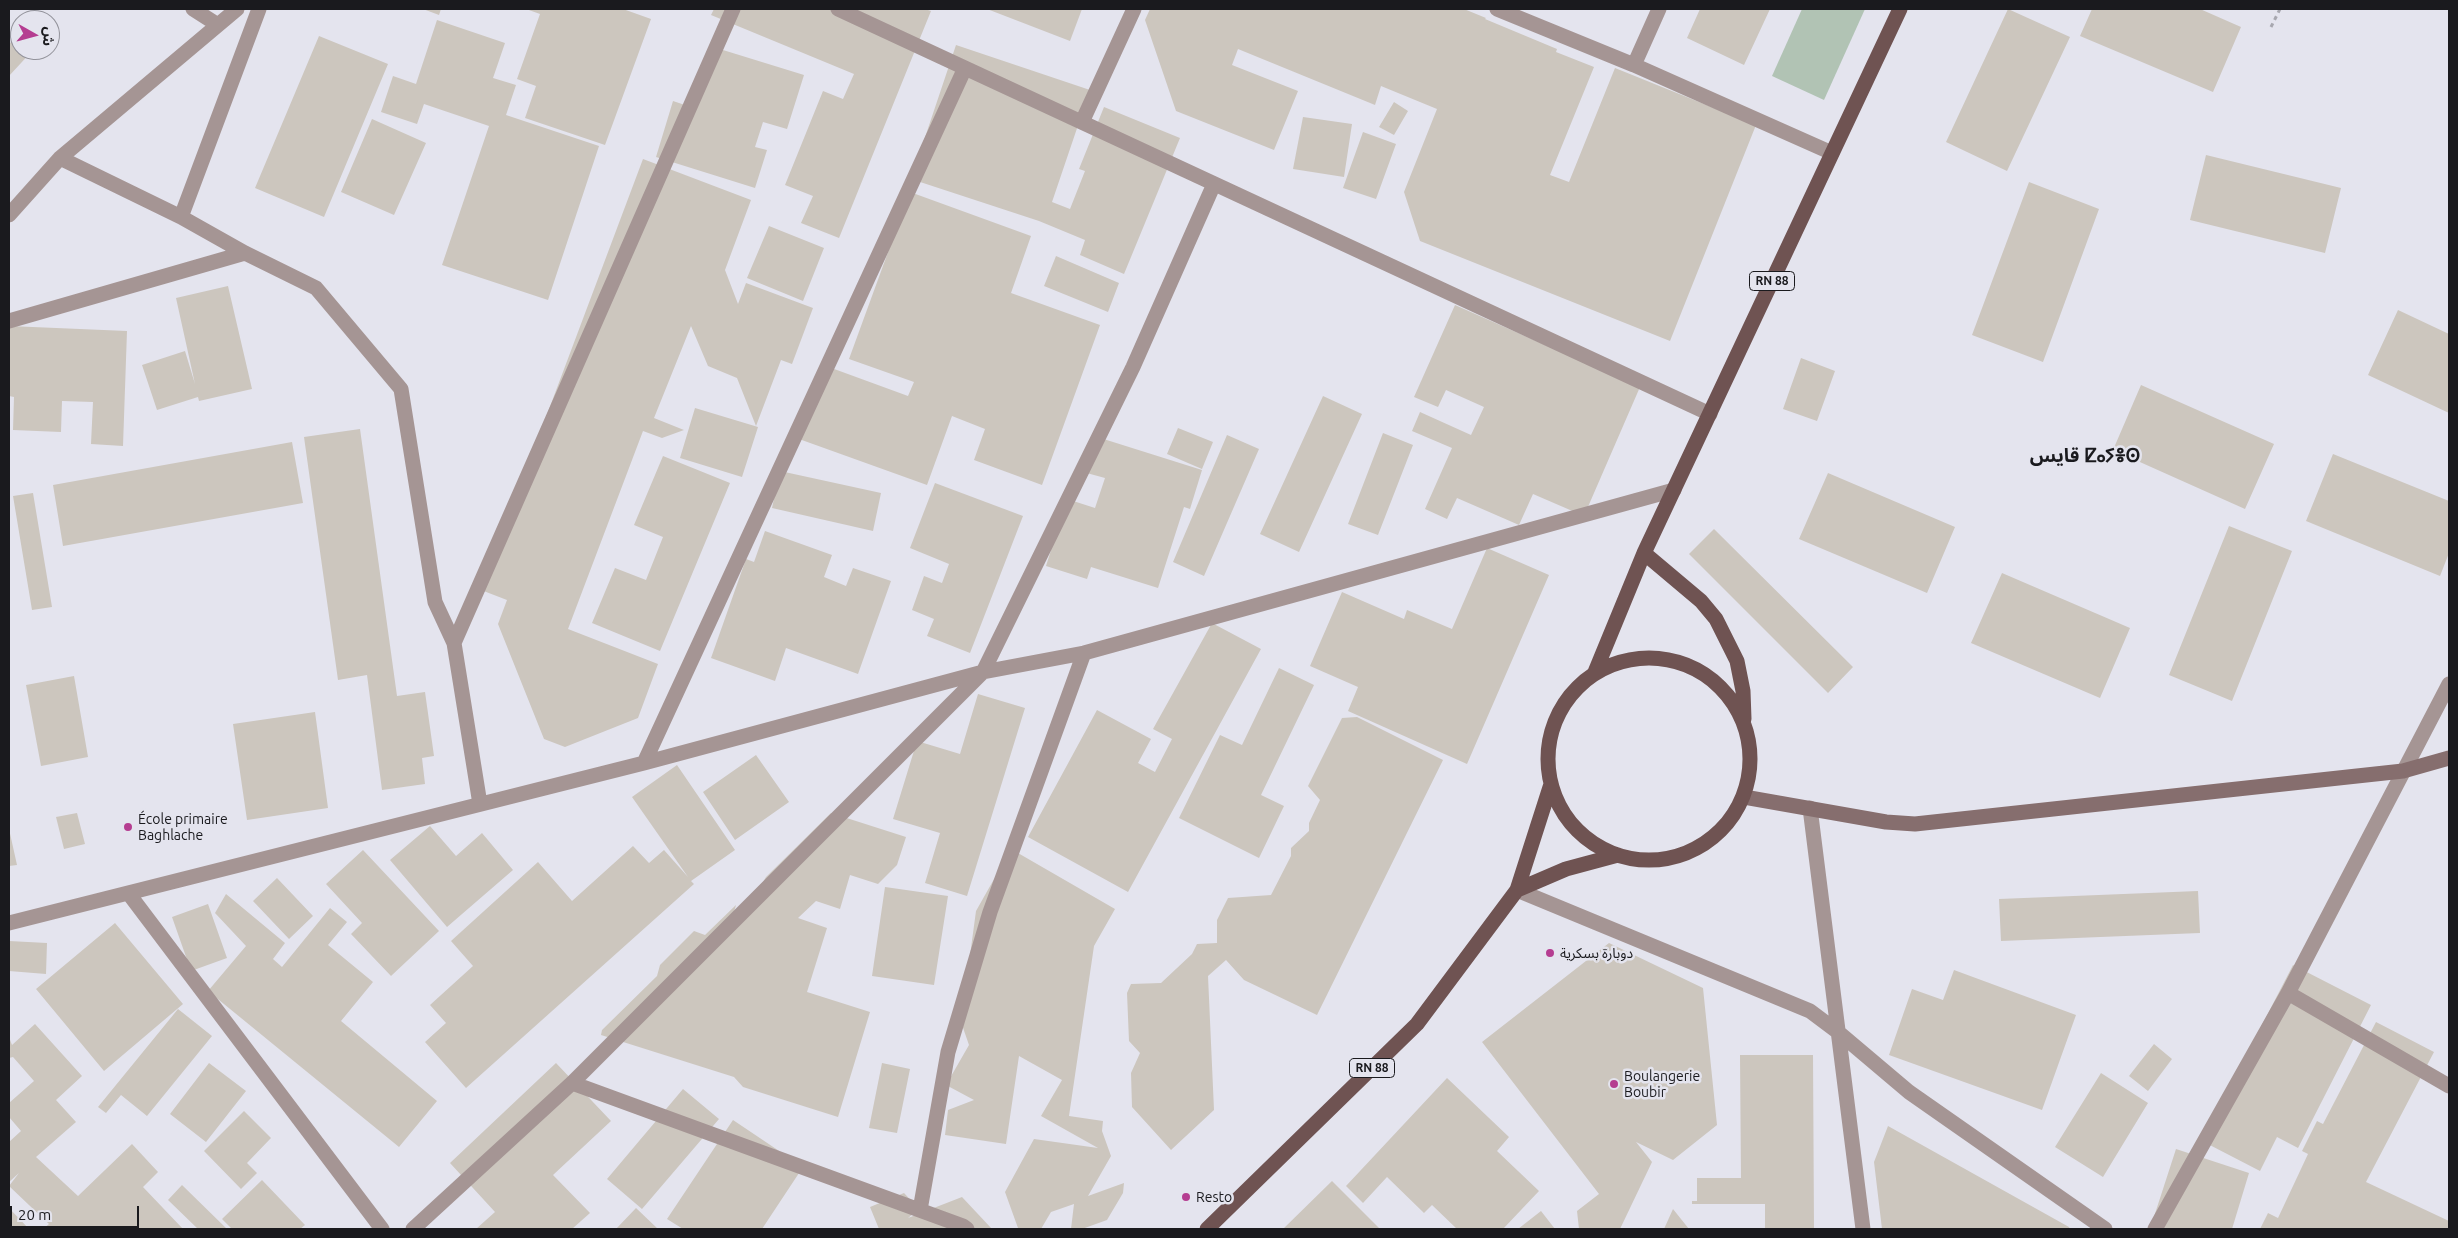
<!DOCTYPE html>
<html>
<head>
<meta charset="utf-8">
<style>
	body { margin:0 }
	#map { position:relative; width:2458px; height:1238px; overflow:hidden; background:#e4e4ee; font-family:Ubuntu,"Noto Sans Arabic",sans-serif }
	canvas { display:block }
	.frame { position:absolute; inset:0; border:10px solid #1a1a1e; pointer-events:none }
	.north { position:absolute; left:10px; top:10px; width:50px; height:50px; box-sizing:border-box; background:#e4e4ee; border:1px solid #93939b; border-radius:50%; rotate:97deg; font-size:14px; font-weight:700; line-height:20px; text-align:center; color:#1a1a1e }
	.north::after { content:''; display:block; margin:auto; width:18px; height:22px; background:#b53d91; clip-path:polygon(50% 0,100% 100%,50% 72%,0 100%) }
	.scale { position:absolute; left:10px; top:1206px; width:129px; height:22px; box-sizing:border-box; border:2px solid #1a1a1e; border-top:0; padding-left:6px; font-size:15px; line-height:18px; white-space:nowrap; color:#1a1a1e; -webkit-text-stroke:4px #e4e4ee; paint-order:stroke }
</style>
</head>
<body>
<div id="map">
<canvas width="2458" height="1238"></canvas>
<div class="frame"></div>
<div class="north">ش</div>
<div class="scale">20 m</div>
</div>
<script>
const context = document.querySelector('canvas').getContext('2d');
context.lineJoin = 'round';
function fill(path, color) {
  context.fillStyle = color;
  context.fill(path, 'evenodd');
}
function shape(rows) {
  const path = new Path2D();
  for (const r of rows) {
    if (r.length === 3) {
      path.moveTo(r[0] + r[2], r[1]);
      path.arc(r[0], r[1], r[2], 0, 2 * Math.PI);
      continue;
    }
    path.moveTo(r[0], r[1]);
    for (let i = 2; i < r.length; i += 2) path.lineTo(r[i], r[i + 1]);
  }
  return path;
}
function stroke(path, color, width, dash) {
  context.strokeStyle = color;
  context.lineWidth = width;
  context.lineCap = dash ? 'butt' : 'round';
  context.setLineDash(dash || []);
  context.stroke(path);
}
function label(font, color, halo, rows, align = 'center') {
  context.font = font + ' Ubuntu,"Noto Sans Arabic","Noto Sans Tifinagh",sans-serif';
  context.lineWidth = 5;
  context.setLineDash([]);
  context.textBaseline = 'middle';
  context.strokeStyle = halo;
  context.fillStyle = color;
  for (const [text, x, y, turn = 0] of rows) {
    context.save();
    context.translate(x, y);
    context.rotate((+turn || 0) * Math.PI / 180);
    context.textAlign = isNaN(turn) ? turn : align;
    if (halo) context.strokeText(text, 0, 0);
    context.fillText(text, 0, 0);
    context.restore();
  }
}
const green = shape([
	[1802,9,1865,9,1824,100,1772,76]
]);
const building = shape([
	[423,9,441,9,439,15],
	[526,9,623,9,651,19,605,145,525,118,536,86,517,79,540,14],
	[714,9,925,9,931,11,839,238,801,223,813,196,785,185,823,91,843,99,854,74,711,15],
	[987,9,1082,9,1070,41],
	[1150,9,1464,9,1486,18,1485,19,1557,49,1556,52,1594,67,1550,175,1569,182,1615,68,1756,125,1670,341,1420,241,1404,192,1437,109,1381,86,1375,105,1238,49,1232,65,1298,91,1274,150,1176,111,1145,20],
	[1700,9,1770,9,1744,65,1687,38],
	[2008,9,2070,37,2007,171,1946,142],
	[2092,9,2200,9,2241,27,2213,92,2080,36],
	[437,20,505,43,493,78,516,85,506,115,599,146,548,300,442,265,489,126,424,104,417,124,381,112,393,76,416,84],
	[20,33,20,50,33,50,9,76,9,44],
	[319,36,388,64,324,217,255,188],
	[956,45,1090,90,1052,202,1070,209,1085,171,1079,169,1104,107,1180,138,1124,274,1080,255,1085,240,1039,221,911,179],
	[710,46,804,75,787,129,763,122,755,147,767,150,755,188,656,157,673,101,691,107],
	[1394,102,1408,111,1394,135,1379,127],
	[1303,117,1352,124,1344,177,1293,169],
	[372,119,426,143,394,215,341,192],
	[1363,132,1396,144,1376,199,1343,188],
	[2206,155,2341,188,2325,253,2190,220],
	[643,159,751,200,725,270,738,304,746,283,813,308,792,364,781,360,756,426,737,378,708,366,691,326,654,418,684,430,662,438,643,431,568,629,658,664,638,718,565,747,544,739,498,624,507,600,481,590],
	[2029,182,2099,209,2043,362,1972,335],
	[910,192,1031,236,1011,293,1100,325,1042,485,974,460,985,429,952,416,927,485,799,439,826,366,908,396,914,382,849,359],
	[769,226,824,248,803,301,747,278],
	[1056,256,1119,283,1108,312,1044,286],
	[228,286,252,389,199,401,198,397,157,410,142,365,185,351,195,384,176,298],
	[1455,305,1640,387,1584,516,1533,494,1519,525,1457,498,1447,519,1425,509,1452,448,1412,431,1420,412,1471,435,1484,407,1446,390,1438,407,1414,397],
	[2398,310,2449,334,2449,413,2368,375],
	[9,326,127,331,123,446,91,444,93,402,62,401,61,432,13,430,14,397,9,396],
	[1801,358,1835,371,1817,421,1783,409],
	[2141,385,2274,444,2245,509,2113,450],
	[1323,396,1362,414,1299,552,1260,534],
	[695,408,758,427,742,477,680,458],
	[1178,428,1213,442,1202,469,1167,454],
	[360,429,397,696,425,692,434,756,422,758,425,784,382,790,367,675,338,680,304,437],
	[1383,433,1413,445,1378,535,1348,524],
	[1227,435,1259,449,1204,576,1173,562],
	[1094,436,1202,470,1190,509,1184,507,1158,588,1091,567,1087,579,1046,566,1067,499,1095,508,1105,478,1083,472],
	[292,442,303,503,63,546,53,485],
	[2333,454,2449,501,2449,553,2440,576,2306,521],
	[663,456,730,483,660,651,592,623,615,568,646,580,663,537,634,525],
	[780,471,881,493,873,531,772,508],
	[1828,473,1955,527,1927,593,1799,539],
	[935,483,1023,516,970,653,927,636,934,619,912,610,924,576,942,583,949,564,910,548],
	[33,493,52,607,32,610,13,496],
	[2229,526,2292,551,2232,701,2169,675],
	[1714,529,1853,667,1828,693,1689,554],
	[765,531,832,555,824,577,846,586,853,568,891,581,858,674,786,648,775,681,711,658,746,559,754,562],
	[1487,548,1549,575,1467,764,1348,711,1358,687,1310,666,1342,592,1404,619,1407,610,1452,629],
	[2002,573,2130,628,2100,698,1971,643],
	[1212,623,1261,649,1128,892,1028,837,1097,710,1151,739,1138,763,1155,772,1172,739,1153,729],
	[1279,668,1314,685,1261,795,1284,806,1259,858,1179,818,1220,735,1242,745],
	[74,676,88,757,41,766,26,685],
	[978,694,1025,708,967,896,925,883,940,833,893,819,917,741,960,754],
	[315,712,328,808,247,820,233,724],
	[1357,717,1443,760,1317,1015,1244,980,1226,960,1208,976,1214,1110,1171,1150,1132,1107,1131,1073,1140,1053,1129,1041,1127,993,1131,984,1161,983,1192,954,1197,944,1217,943,1217,920,1228,898,1271,895,1291,856,1291,848,1309,831,1309,823,1320,800,1308,786,1342,718],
	[756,755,789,802,735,840,703,792],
	[677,765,735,850,691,881,694,884,466,1088,425,1042,446,1023,430,1005,473,966,451,941,538,862,572,901,633,846,649,863,664,850,688,877,632,797],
	[77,813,85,844,64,849,56,817],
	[831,813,906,837,897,865,878,884,850,875,840,909,816,901,798,918,827,928,807,992,870,1012,838,1117,743,1087,734,1077,601,1035,602,1030,657,976,660,965,694,931,705,935,736,905,734,912,763,882,766,877],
	[430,826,456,856,482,833,513,870,447,927,390,860],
	[9,829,17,865,9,866],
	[1011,849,1115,909,1094,946,1069,1116,1103,1121,1102,1131,1111,1156,1088,1196,1124,1183,1123,1193,1107,1220,1082,1229,1071,1229,1074,1204,1051,1212,1041,1229,1018,1228,1005,1192,1034,1139,1098,1148,1041,1116,1062,1080,1019,1056,1006,1144,945,1135,948,1110,974,1100,946,1085,969,1045,961,1022,976,911],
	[363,850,439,931,391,976,351,934,362,923,326,884],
	[277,878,313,916,289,939,253,901],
	[885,887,948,896,934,985,872,976],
	[2198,891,2200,933,2001,941,1999,899],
	[226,894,285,943,273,959,282,967,330,908,347,922,328,945,373,982,341,1021,437,1101,399,1147,208,991,246,946,215,913],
	[208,904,227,958,191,971,172,917],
	[115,923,183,1004,104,1071,36,989],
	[9,941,47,943,46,974,9,971],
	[1609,943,1703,988,1717,1125,1673,1160,1636,1142,1652,1162,1620,1229,1579,1229,1577,1211,1599,1194,1482,1042],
	[2293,965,2371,1005,2298,1148,2277,1137,2260,1171,2202,1141],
	[1954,970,2076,1015,2042,1110,1889,1055,1912,989,1943,1000],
	[178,1009,212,1036,147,1116,121,1095,106,1113,98,1107],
	[2376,1022,2434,1052,2366,1182,2449,1221,2449,1229,2260,1229,2268,1213,2278,1218,2308,1154,2302,1151,2317,1121,2323,1124],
	[35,1024,82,1076,56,1100,76,1122,36,1157,78,1196,132,1144,158,1172,143,1187,183,1229,43,1229,49,1224,9,1186,19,1173,9,1182,9,1142,21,1131,9,1117,9,1103,34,1081,13,1057,9,1058,9,1037,12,1045],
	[2154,1044,2172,1059,2148,1091,2129,1076],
	[1740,1055,1813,1055,1814,1229,1765,1229,1765,1204,1692,1204,1692,1201,1697,1201,1697,1178,1741,1178],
	[209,1063,246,1091,206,1142,170,1114],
	[556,1063,611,1121,553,1175,590,1213,572,1229,476,1229,495,1212,450,1163],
	[882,1063,910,1069,897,1133,869,1128],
	[2101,1073,2148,1103,2103,1177,2055,1147],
	[1447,1078,1509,1137,1497,1151,1539,1191,1503,1229,1457,1229,1432,1205,1424,1213,1387,1177,1363,1203,1346,1186],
	[683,1089,719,1119,642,1209,607,1179],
	[244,1111,271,1138,247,1163,257,1173,241,1189,204,1151],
	[733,1120,803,1167,762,1229,683,1229,667,1219],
	[1888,1126,2069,1227,2070,1229,1882,1229,1874,1162],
	[2176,1149,2249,1173,2232,1229,2150,1229],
	[262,1180,305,1225,300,1229,232,1229,222,1219],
	[1332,1181,1380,1229,1283,1229],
	[182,1185,227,1229,198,1229,168,1200],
	[904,1193,919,1209,908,1218,962,1197,992,1229,879,1229,870,1207],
	[9,1208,29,1229,9,1229],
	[636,1208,658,1229,616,1229],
	[1673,1209,1689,1229,1664,1229],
	[1541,1211,1555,1229,1518,1229]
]);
const path = shape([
	[2271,27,2280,9]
]);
const street = shape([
	[193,9,218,25],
	[838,9,1710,414],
	[1497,9,1634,65,1832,153],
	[1634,65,1659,9],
	[1082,122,1134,9],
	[60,158,181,217,259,9],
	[9,215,60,158,237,9],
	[181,217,245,253,316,288,401,389,435,602,454,643,480,804],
	[9,321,245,253],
	[454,643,733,9],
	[644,763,965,68],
	[1810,808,1863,1229],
	[1517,890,1810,1011,1838,1032,1909,1092,2105,1229],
	[129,894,382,1229],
	[9,923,644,763,983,672,1084,653,1674,490],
	[2288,993,2449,1086],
	[572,1083,963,1226,967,1229],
	[920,1210,948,1052,990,912,1084,653],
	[413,1229,572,1083,983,672,1133,367,1214,184],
	[2155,1229,2288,993,2449,684]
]);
const secondary = shape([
	[1744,797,1886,822,1915,824,2403,771,2449,758]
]);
const primary = shape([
	[1644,553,1701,601,1716,619,1737,661,1743,691,1744,719],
	[1649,759,101],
	[1595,672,1644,553,1900,9],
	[1517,890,1566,869,1618,855],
	[1207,1229,1417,1024,1517,890,1551,784]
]);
const markers = [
	[128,827,5,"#b53d91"],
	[1550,953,5,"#b53d91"],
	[1614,1084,5,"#b53d91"],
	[1186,1197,5,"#b53d91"]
];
const shields = [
	[1772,281,45],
	[1372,1068,45]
];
const shieldNames = [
	["RN 88",1772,281],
	["RN 88",1372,1068]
];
const poiNames = [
	["École primaire",138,819],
	["Baghlache",138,835],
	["دوبارة بسكرية",1560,953],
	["Boulangerie",1624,1076],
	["Boubir",1624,1092],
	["Resto",1196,1197]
];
const districtNames = [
	["قايس ⵇⴰⵢⴻⵙ",2085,456]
];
fill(green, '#b1c3b4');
fill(building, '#ccc6be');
stroke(path, '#a7a7af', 3, [4, 4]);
stroke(street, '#a59594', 15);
stroke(secondary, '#866e6e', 15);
stroke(primary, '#6f5352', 15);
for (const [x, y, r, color] of markers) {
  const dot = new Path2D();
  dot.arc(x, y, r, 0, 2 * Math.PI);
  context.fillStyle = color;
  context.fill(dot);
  stroke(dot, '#e4e4ee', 2);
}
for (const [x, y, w] of shields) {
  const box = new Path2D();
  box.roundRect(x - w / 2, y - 9.5, w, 19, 4);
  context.fillStyle = '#e4e4ee';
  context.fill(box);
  stroke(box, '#1a1a1e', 1);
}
label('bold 12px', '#1a1a1e', null, shieldNames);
label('14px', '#1a1a1e', '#e4e4ee', poiNames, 'left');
label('bold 19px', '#1a1a1e', '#e4e4ee', districtNames);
</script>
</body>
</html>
